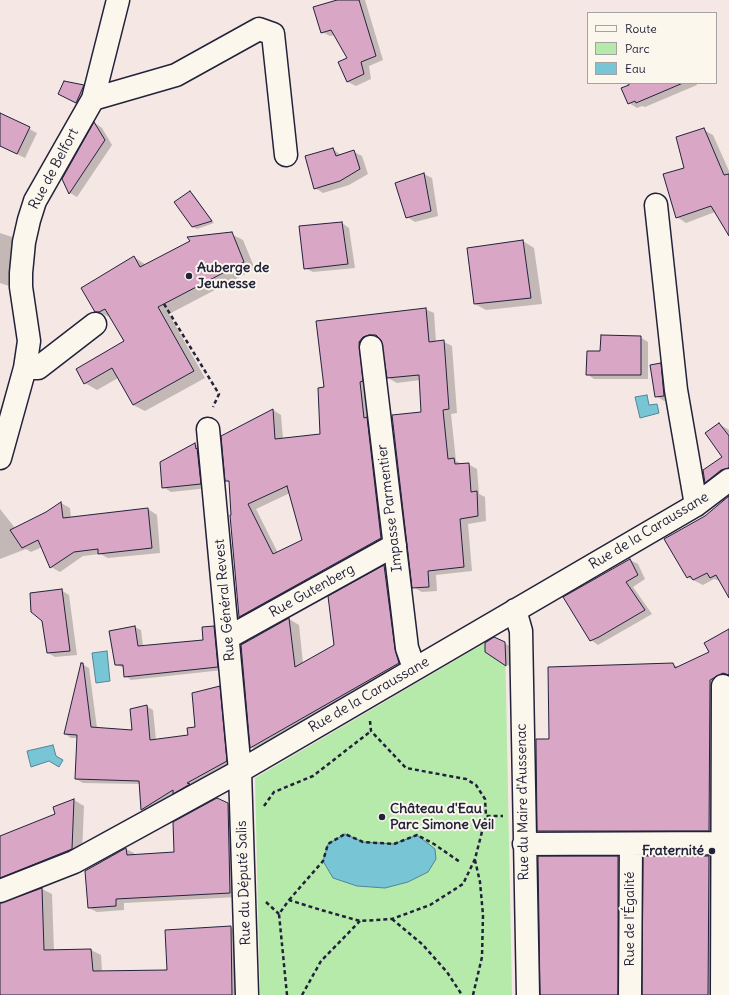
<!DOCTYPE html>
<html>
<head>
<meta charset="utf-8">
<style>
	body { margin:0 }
	#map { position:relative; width:729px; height:995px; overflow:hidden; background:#f4e7e4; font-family:Delius,sans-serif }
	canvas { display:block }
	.legend { position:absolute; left:587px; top:12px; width:130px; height:72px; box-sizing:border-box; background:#fbf7ec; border:1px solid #a4a2a5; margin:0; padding:5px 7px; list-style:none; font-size:12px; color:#22223b }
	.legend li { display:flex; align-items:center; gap:8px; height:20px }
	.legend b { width:20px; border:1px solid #a4a2a5 }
</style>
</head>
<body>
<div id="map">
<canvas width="729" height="995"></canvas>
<ul class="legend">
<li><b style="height:5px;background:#fbf7ec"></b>Route</li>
<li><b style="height:11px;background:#b6eaab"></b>Parc</li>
<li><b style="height:11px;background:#77c5d5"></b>Eau</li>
</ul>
</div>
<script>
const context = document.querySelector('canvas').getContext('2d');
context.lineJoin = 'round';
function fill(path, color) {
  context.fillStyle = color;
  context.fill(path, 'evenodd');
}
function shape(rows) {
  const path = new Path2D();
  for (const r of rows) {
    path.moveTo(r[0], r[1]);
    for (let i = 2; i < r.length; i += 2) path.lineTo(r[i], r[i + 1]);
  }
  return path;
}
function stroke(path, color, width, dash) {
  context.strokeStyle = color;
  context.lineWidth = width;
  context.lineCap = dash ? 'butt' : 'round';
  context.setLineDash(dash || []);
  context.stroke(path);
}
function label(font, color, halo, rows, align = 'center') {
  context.font = font + ' Delius,sans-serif';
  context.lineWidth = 4;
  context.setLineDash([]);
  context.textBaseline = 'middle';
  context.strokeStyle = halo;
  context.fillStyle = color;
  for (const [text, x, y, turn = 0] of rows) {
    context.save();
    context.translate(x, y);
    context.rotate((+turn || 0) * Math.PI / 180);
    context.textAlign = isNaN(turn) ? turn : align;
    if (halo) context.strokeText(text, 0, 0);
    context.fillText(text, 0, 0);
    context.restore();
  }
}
const green = shape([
	[495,637,505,642,512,995,260,995,255,778]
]);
const water = shape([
	[647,395,649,405,657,404,659,413,640,418,635,397,647,395],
	[107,651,110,681,96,683,92,653,107,651],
	[53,745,56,756,63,760,59,767,49,761,31,767,27,751,53,745],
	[345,834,363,842,394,844,417,835,435,849,436,859,428,872,408,882,385,888,357,886,333,878,323,861,328,844,345,834]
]);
const shadow = shape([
	[340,0,365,0,383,60,369,66,371,79,356,86,348,82,339,62,348,58,335,35,330,36,322,32],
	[627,83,696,83,697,85,645,107,642,106,637,108,629,103],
	[83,86,87,88,80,105,63,96],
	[0,114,37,133,25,158,0,146],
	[95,123,102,128,112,145,77,197,70,193,63,179],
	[704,130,713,135,729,171,729,233,715,212,686,223,677,217,685,169],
	[333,149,342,156,354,152,362,156,368,174,349,185,323,193,315,188],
	[424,174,432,178,438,216,415,222,407,217],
	[190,192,193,194,214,223,197,229,193,227],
	[342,223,349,228,355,268,313,272,305,268],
	[0,233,18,239,13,253,9,286,0,283],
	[231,234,243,240,255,269,169,314,205,378,145,411,133,405,118,378,97,390,85,383,77,369,125,342,112,318,96,311,134,257,146,265],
	[523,241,534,248,542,304,486,310,475,304],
	[425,309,434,313,436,342,444,342,452,346,457,413,451,414,456,461,462,464,468,464,477,469,479,494,485,497,486,521,468,524,472,571,436,575,437,591,422,592,413,587,423,413,420,380,397,383,388,378,382,339,378,339,372,342,389,543,248,621,240,617,231,516,232,515,230,483,226,480,273,410,281,415,283,439,321,435,325,388,317,322],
	[290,493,303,540,278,553,256,509],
	[640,337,648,342,648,379,594,379,587,374,601,352],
	[660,364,668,369,672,400,664,401,656,396],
	[719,424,729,430,729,475,714,487,706,482,724,458],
	[195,444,203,449,208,488,171,492,163,487],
	[729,497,729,590,721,581,714,579,703,585,687,577,705,516],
	[61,503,70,508,71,518,148,509,157,515,160,553,108,558,100,554,83,556,60,572,51,567,42,547,31,552,26,549,0,559,0,509,15,528,47,513],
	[630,560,638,564,645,579,633,587,652,614,598,645,591,640],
	[384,566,394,572,409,668,261,753,251,747,242,645,289,619,299,625,303,663,335,646,329,597],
	[61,590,69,595,77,655,55,657,48,653,43,621],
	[135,627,141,630,143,646,204,641,214,627,220,631,223,670,131,680,125,676,124,668,116,665,110,631],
	[729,630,729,679,718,835,547,836,538,831,550,740,673,664,678,667,711,652],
	[504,643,513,648,514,669,486,652],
	[82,664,89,668,97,728,133,731,146,706,153,710,156,740,189,736,219,687,226,691,233,765,148,813,142,809,140,784,83,783,76,779,78,738,71,738,65,734],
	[74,800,84,806,82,854,0,879,0,837,56,815,54,808],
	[228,804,236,809,238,897,124,903,124,910,97,912,89,908,86,871,126,849,134,853,134,855,175,853],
	[539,857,618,857,627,862,626,995,541,995],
	[644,857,710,857,718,862,718,995,643,995],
	[42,889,52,894,54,951,91,950,101,955,102,972,168,971,230,927,240,933,241,995,0,995,0,904]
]);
const building = shape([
	[337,0,359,0,376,56,361,62,364,74,347,82,338,62,347,58,331,30,321,33,313,7,337,0],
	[64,81,84,85,76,103,58,94,64,81],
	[629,83,683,83,636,103,635,101,628,104,621,88,629,85,629,83],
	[0,113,30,127,17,154,0,146,0,113],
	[94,122,105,140,69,194,62,179,94,122],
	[704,128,724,175,729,174,729,236,711,206,676,218,663,174,684,168,676,137,704,128],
	[333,148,336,156,354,150,360,169,340,181,314,189,305,156,333,148],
	[424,173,431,211,406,218,395,183,424,173],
	[190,191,212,221,192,227,174,202,190,191],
	[342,222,348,264,304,269,299,226,342,222],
	[232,232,244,262,158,307,194,371,133,405,112,368,84,384,76,369,124,341,105,309,99,312,95,312,81,288,134,256,140,267,190,241,187,237,232,232],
	[523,240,531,298,474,304,467,248,523,240],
	[426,308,429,342,444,340,449,409,443,410,448,459,454,458,455,464,469,463,471,492,477,491,478,516,460,519,464,567,428,571,429,587,412,588,392,415,421,412,419,375,387,378,381,340,376,335,369,335,363,337,359,342,363,381,360,382,364,418,367,417,381,538,239,617,230,515,231,515,229,481,225,481,221,436,273,409,275,439,320,434,318,388,324,387,316,321,426,308],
	[287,486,302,540,273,554,248,504,287,486],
	[601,335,641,336,641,375,586,375,587,351,600,351,601,335],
	[661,363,664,396,655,397,650,365,661,363],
	[719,423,729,436,729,468,721,470,705,483,703,470,722,457,705,433,719,423],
	[195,443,196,449,197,448,201,484,162,488,160,462,195,443],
	[729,496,729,598,716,575,710,578,707,573,693,580,690,576,687,578,664,539,705,516,729,496],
	[61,502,63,518,148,508,152,548,98,554,98,549,74,552,50,568,38,540,22,548,10,530,46,512,61,502],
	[630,559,638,575,626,582,645,610,599,637,590,641,563,597,630,559],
	[384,565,395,649,399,663,250,748,241,645,289,618,295,667,334,645,328,596,384,565],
	[62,589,70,651,47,653,42,621,31,612,30,593,62,589],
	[135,626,138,646,203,640,202,627,214,626,218,667,124,677,123,665,115,665,109,631,135,626],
	[729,629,729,675,723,673,710,680,709,831,537,831,536,739,549,739,548,667,673,663,675,668,709,652,704,643,729,629],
	[494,637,505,642,506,666,485,652,485,643,494,637],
	[81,663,83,663,91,727,132,730,130,709,147,705,150,740,188,735,187,728,195,727,192,693,220,686,227,761,187,783,190,784,173,794,173,790,141,810,139,781,75,779,77,735,64,734,81,663],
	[217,798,228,803,230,893,116,899,116,906,88,908,85,871,126,848,127,855,174,852,173,822,217,798],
	[74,799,72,849,0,878,0,836,55,814,53,807,74,799],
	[538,856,618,856,618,995,540,995,538,856],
	[643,856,709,856,708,995,642,995,643,856],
	[42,888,44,950,91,949,93,971,167,970,165,930,231,926,232,995,0,995,0,903,42,888]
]);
const path = shape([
	[164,304,219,394,213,407],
	[370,721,371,731,406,768,466,779,476,785,485,799,486,816],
	[264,806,274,792,313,776,371,731],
	[289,900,323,861,328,844,345,834,363,842,394,844,417,835,434,844,460,862],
	[266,902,279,914],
	[392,919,422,944,447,972,462,995],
	[287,995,279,914,289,900,321,910,360,921,392,919,430,905,463,884,475,859,486,816,503,816],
	[302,995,321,961,360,921],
	[473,995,482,957,483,915,480,882,475,860]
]);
const minor = shape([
	[93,99,176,75,259,29,273,34,286,155],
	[656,205,676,390,696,505],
	[371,347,407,648,414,668],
	[25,368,38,368,95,324],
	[208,429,240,771,247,995],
	[0,458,25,368,29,341,21,287,21,273,24,242,29,220,35,201,93,99,118,0],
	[515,610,521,631,528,995],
	[229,637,395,545],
	[524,844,729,843],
	[0,891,74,862,240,771,696,505,729,480],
	[630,995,631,844],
	[722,995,723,686]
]);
const markers = [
	[189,276,4,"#22223b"],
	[382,817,4,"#22223b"],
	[712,851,4,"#22223b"]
];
const streetNames = [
	["Rue de Belfort",54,169,-62],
	["Impasse Parmentier",390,508,-97],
	["Rue de la Caraussane",649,531,-31],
	["Rue Gutenberg",312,591,-29],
	["Rue Général Revest",225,600,-95],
	["Rue de la Caraussane",369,695,-30],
	["Rue du Maire d'Aussenac",523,802,-91],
	["Rue du Député Salis",244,883,-92],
	["Rue de l'Égalité",630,919,-90]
];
const poiNames = [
	["Auberge de",197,268],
	["Jeunesse",197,284],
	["Château d'Eau",390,809],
	["Parc Simone Veil",390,825],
	["Fraternité",704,851,"right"]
];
fill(green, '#b6eaab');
fill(water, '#77c5d5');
stroke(water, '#558497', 1);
fill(shadow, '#0003');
fill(building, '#d9a7c5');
stroke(building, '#22223b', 1);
stroke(minor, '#22223b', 25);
stroke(path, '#22223b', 2.5, [4, 3]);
stroke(minor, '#fbf7ec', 22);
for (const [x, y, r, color] of markers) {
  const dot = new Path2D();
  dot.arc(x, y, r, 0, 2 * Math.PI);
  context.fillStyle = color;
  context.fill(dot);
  stroke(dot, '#fbf7ec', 1.5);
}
label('14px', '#22223b', '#fbf7ec', streetNames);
label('bold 14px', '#22223b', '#fbf7ec', poiNames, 'left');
</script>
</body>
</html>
